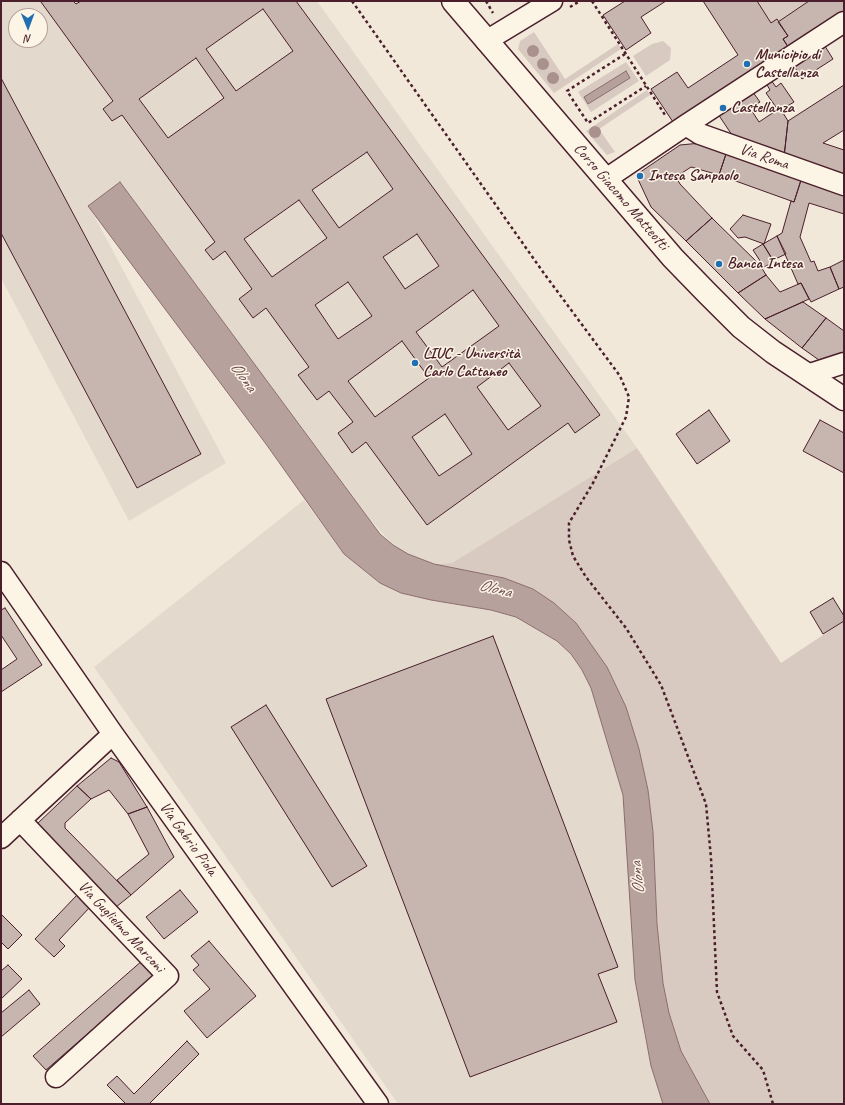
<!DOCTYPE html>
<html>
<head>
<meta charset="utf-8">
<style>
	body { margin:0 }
	#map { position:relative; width:845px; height:1105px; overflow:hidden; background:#f1e8da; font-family:Caveat,sans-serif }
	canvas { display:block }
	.frame { position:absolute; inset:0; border:2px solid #4a1f2b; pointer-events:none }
	.north { position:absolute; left:8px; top:8px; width:40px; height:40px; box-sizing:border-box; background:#fcf5e5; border:1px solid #b59f9b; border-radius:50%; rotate:179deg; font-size:11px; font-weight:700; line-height:16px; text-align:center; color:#4a1f2b }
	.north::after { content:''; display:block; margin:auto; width:14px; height:18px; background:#1f6fb2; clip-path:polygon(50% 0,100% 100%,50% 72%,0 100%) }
</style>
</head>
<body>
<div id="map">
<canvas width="845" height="1105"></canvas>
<div class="frame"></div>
<div class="north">N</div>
</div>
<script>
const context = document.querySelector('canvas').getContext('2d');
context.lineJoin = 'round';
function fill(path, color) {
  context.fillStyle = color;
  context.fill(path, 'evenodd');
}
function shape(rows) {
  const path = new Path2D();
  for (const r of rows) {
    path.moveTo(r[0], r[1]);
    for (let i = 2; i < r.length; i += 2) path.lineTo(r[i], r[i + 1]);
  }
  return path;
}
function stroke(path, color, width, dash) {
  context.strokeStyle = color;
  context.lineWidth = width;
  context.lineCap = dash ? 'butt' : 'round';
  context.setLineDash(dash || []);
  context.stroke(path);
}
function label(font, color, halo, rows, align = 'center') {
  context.font = font + ' Caveat,sans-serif';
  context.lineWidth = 3;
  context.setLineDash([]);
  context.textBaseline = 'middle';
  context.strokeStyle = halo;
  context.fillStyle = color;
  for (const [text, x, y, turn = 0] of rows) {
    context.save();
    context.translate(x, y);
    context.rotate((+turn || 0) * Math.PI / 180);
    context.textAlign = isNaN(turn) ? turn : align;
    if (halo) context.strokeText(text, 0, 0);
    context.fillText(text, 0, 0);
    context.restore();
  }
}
const built = shape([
	[1,1,317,1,637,448,452,563,434,564,408,554,393,545,367,516,120,182,89,206,226,463,129,521,1,278],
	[16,16,40,16,40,40,16,40],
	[304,500,344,554,380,583,401,593,431,600,491,610,516,617,557,641,571,654,582,670,591,688,623,795,644,1033,651,1066,663,1104,398,1104,94,667]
]);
const green = shape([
	[757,1,809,1,778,22,771,23],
	[534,32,565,79,618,44,621,49,554,93,518,49,520,41],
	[663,41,671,48,670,60,646,76,633,56,652,44],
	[626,62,639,81,591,112,578,92],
	[647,90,650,95,599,129,615,152,607,155,586,131],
	[637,448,781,663,844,621,844,1104,710,1104,681,1051,669,1014,663,983,657,924,653,832,648,790,639,749,626,707,607,667,576,623,554,603,533,589,504,578,434,564,452,563]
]);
const water = shape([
	[626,71,630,78,588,104,584,97,626,71],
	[120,182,380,534,393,545,408,554,434,564,504,578,533,589,554,603,576,623,607,667,626,707,639,749,648,790,653,832,657,924,663,983,669,1013,681,1051,710,1104,663,1104,651,1066,635,980,623,795,591,688,582,670,571,654,557,641,516,617,491,610,431,600,401,593,380,583,344,554,266,444,88,206,120,182]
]);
const building = shape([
	[43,1,73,1,76,4,81,1,296,1,600,415,575,433,568,423,427,525,366,442,352,453,338,433,353,422,329,391,317,400,298,375,309,367,266,308,253,318,239,299,252,289,225,251,213,260,205,250,215,242,122,115,112,121,103,109,113,101,41,2,43,1],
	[263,9,293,51,236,91,206,49,263,9],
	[196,58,224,98,168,138,139,99,196,58],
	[367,152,393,189,339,228,312,190,367,152],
	[299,200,327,238,272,277,244,239,299,200],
	[417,234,439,266,405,289,383,257,417,234],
	[348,282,372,316,338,339,315,305,348,282],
	[473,290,499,326,442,367,416,332,473,290],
	[402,341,429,378,375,417,348,381,402,341],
	[509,363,541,406,508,430,477,387,509,363],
	[445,414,472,454,439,476,412,437,445,414],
	[625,1,666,1,641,17,651,33,626,50,603,15,625,1],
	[703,1,757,1,771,23,777,19,788,36,783,39,790,50,675,125,651,89,677,72,688,88,738,55,703,1],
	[809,1,844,1,844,14,789,48,783,39,788,36,778,22,809,1],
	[823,43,833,59,802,79,792,63,823,43],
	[768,76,776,87,781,83,794,102,781,110,780,108,778,110,766,93,770,90,767,85,754,93,750,88,768,76],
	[1,78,201,454,137,488,1,233,1,78],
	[844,85,844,130,823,143,844,150,844,178,784,157,788,121,844,85],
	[750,88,760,102,750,108,759,122,780,108,788,121,784,157,736,141,716,111,750,88],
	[701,143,727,151,719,175,691,167,676,177,680,184,712,218,686,241,651,207,636,175,680,145,701,143],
	[727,151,802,177,794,202,719,175,727,151],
	[802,177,844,191,844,214,809,203,800,237,811,262,814,261,818,271,830,267,839,289,811,302,801,283,798,284,777,236,782,233,791,201,794,202,802,177],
	[743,215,771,224,764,244,745,237,738,238,730,229,743,215],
	[712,218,760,265,766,275,738,293,686,241,712,218],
	[777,236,786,254,773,260,763,244,777,236],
	[763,244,774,262,764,267,753,250,763,244],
	[844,260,844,287,839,289,830,267,844,260],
	[766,275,780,292,801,283,809,299,765,319,738,293,766,275],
	[803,302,826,318,802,348,765,319,803,302],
	[826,318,844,331,844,359,826,365,802,348,826,318],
	[709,410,730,441,697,464,676,434,709,410],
	[820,420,844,433,844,473,803,451,820,420],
	[833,598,844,616,844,621,823,634,810,612,833,598],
	[5,608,42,665,1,692,1,670,17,659,1,635,1,610,5,608],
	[493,636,618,967,598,974,617,1022,470,1077,326,699,493,636],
	[266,705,367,866,332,887,231,727,266,705],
	[111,758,119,762,147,807,128,814,109,790,91,799,77,786,111,758],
	[77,786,91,799,65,823,65,828,131,895,116,907,37,824,77,786],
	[147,807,174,857,131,895,117,880,149,854,128,814,147,807],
	[180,890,198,912,164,939,146,917,180,890],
	[78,894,91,906,59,940,65,946,54,957,35,939,78,894],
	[1,914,22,935,8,949,1,942,1,914],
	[209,941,256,996,207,1038,184,1011,210,989,193,970,199,965,191,956,209,941],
	[143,960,156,974,46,1070,33,1056,143,960],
	[8,965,22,979,1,999,1,971,8,965],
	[29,990,40,1004,1,1037,1,1013,29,990],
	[187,1041,199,1054,149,1104,126,1104,107,1085,117,1076,134,1094,187,1041]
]);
const path = shape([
	[352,1,543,272,620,376,629,397,626,417,593,483,569,523,569,540,573,556,586,577,626,628,661,685,706,804,711,858,717,992,733,1036,763,1070,773,1104],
	[486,1,493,13],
	[592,1,665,115],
	[570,7,580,1],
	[625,54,567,91,588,123,646,86]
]);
const minor = shape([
	[486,41,552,1],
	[686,125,700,134,844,185],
	[606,179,686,125,844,22],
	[807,375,844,363],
	[1,572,113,734,378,1104],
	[20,820,168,976,56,1077],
	[1,838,113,734]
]);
const major = shape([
	[453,1,673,258,707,293,741,327,773,352,844,399]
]);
const trees = [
	[533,51],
	[543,64],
	[553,78],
	[595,132]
];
const markers = [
	[747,64,4,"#1f6fb2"],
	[723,108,4,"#1f6fb2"],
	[640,176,4,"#1f6fb2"],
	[719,264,4,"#1f6fb2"],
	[415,363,4,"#1f6fb2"]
];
const poiNames = [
	["Municipio di",755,55],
	["Castellanza",755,73],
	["Castellanza",731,108],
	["Intesa Sanpaolo",648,176],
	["Banca Intesa",727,264],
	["LIUC - Università",423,354],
	["Carlo Cattaneo",423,372]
];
const streetNames = [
	["Via Roma",764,157,19],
	["Corso Giacomo Matteotti",621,197,49],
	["Via Gabrio Piola",188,839,54],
	["Via Guglielmo Marconi",121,927,47]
];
const waterNames = [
	["Olona",243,377,54],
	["Olona",495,589,14],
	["Olona",638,878,-96]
];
fill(built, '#e4d9cd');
fill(green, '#d8cac0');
fill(water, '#b6a19c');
stroke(water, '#8b6d6f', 1);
fill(building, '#c7b6af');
stroke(building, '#4a1f2b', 1);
stroke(minor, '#4a1f2b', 23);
stroke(major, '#4a1f2b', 25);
stroke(path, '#4a1f2b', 2.5, [3, 3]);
stroke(minor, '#fcf5e5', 20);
stroke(major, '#fcf5e5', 22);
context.fillStyle = '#a9918e';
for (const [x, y] of trees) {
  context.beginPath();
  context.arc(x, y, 6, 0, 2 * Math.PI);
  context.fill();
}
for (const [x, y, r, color] of markers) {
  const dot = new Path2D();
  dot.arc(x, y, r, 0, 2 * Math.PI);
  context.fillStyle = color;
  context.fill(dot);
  stroke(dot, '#fcf5e5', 1.5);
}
label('bold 16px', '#4a1f2b', '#fcf5e5', poiNames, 'left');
label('16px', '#4a1f2b', '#fcf5e5', streetNames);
label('italic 17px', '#704c53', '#fcf5e5', waterNames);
</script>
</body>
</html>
